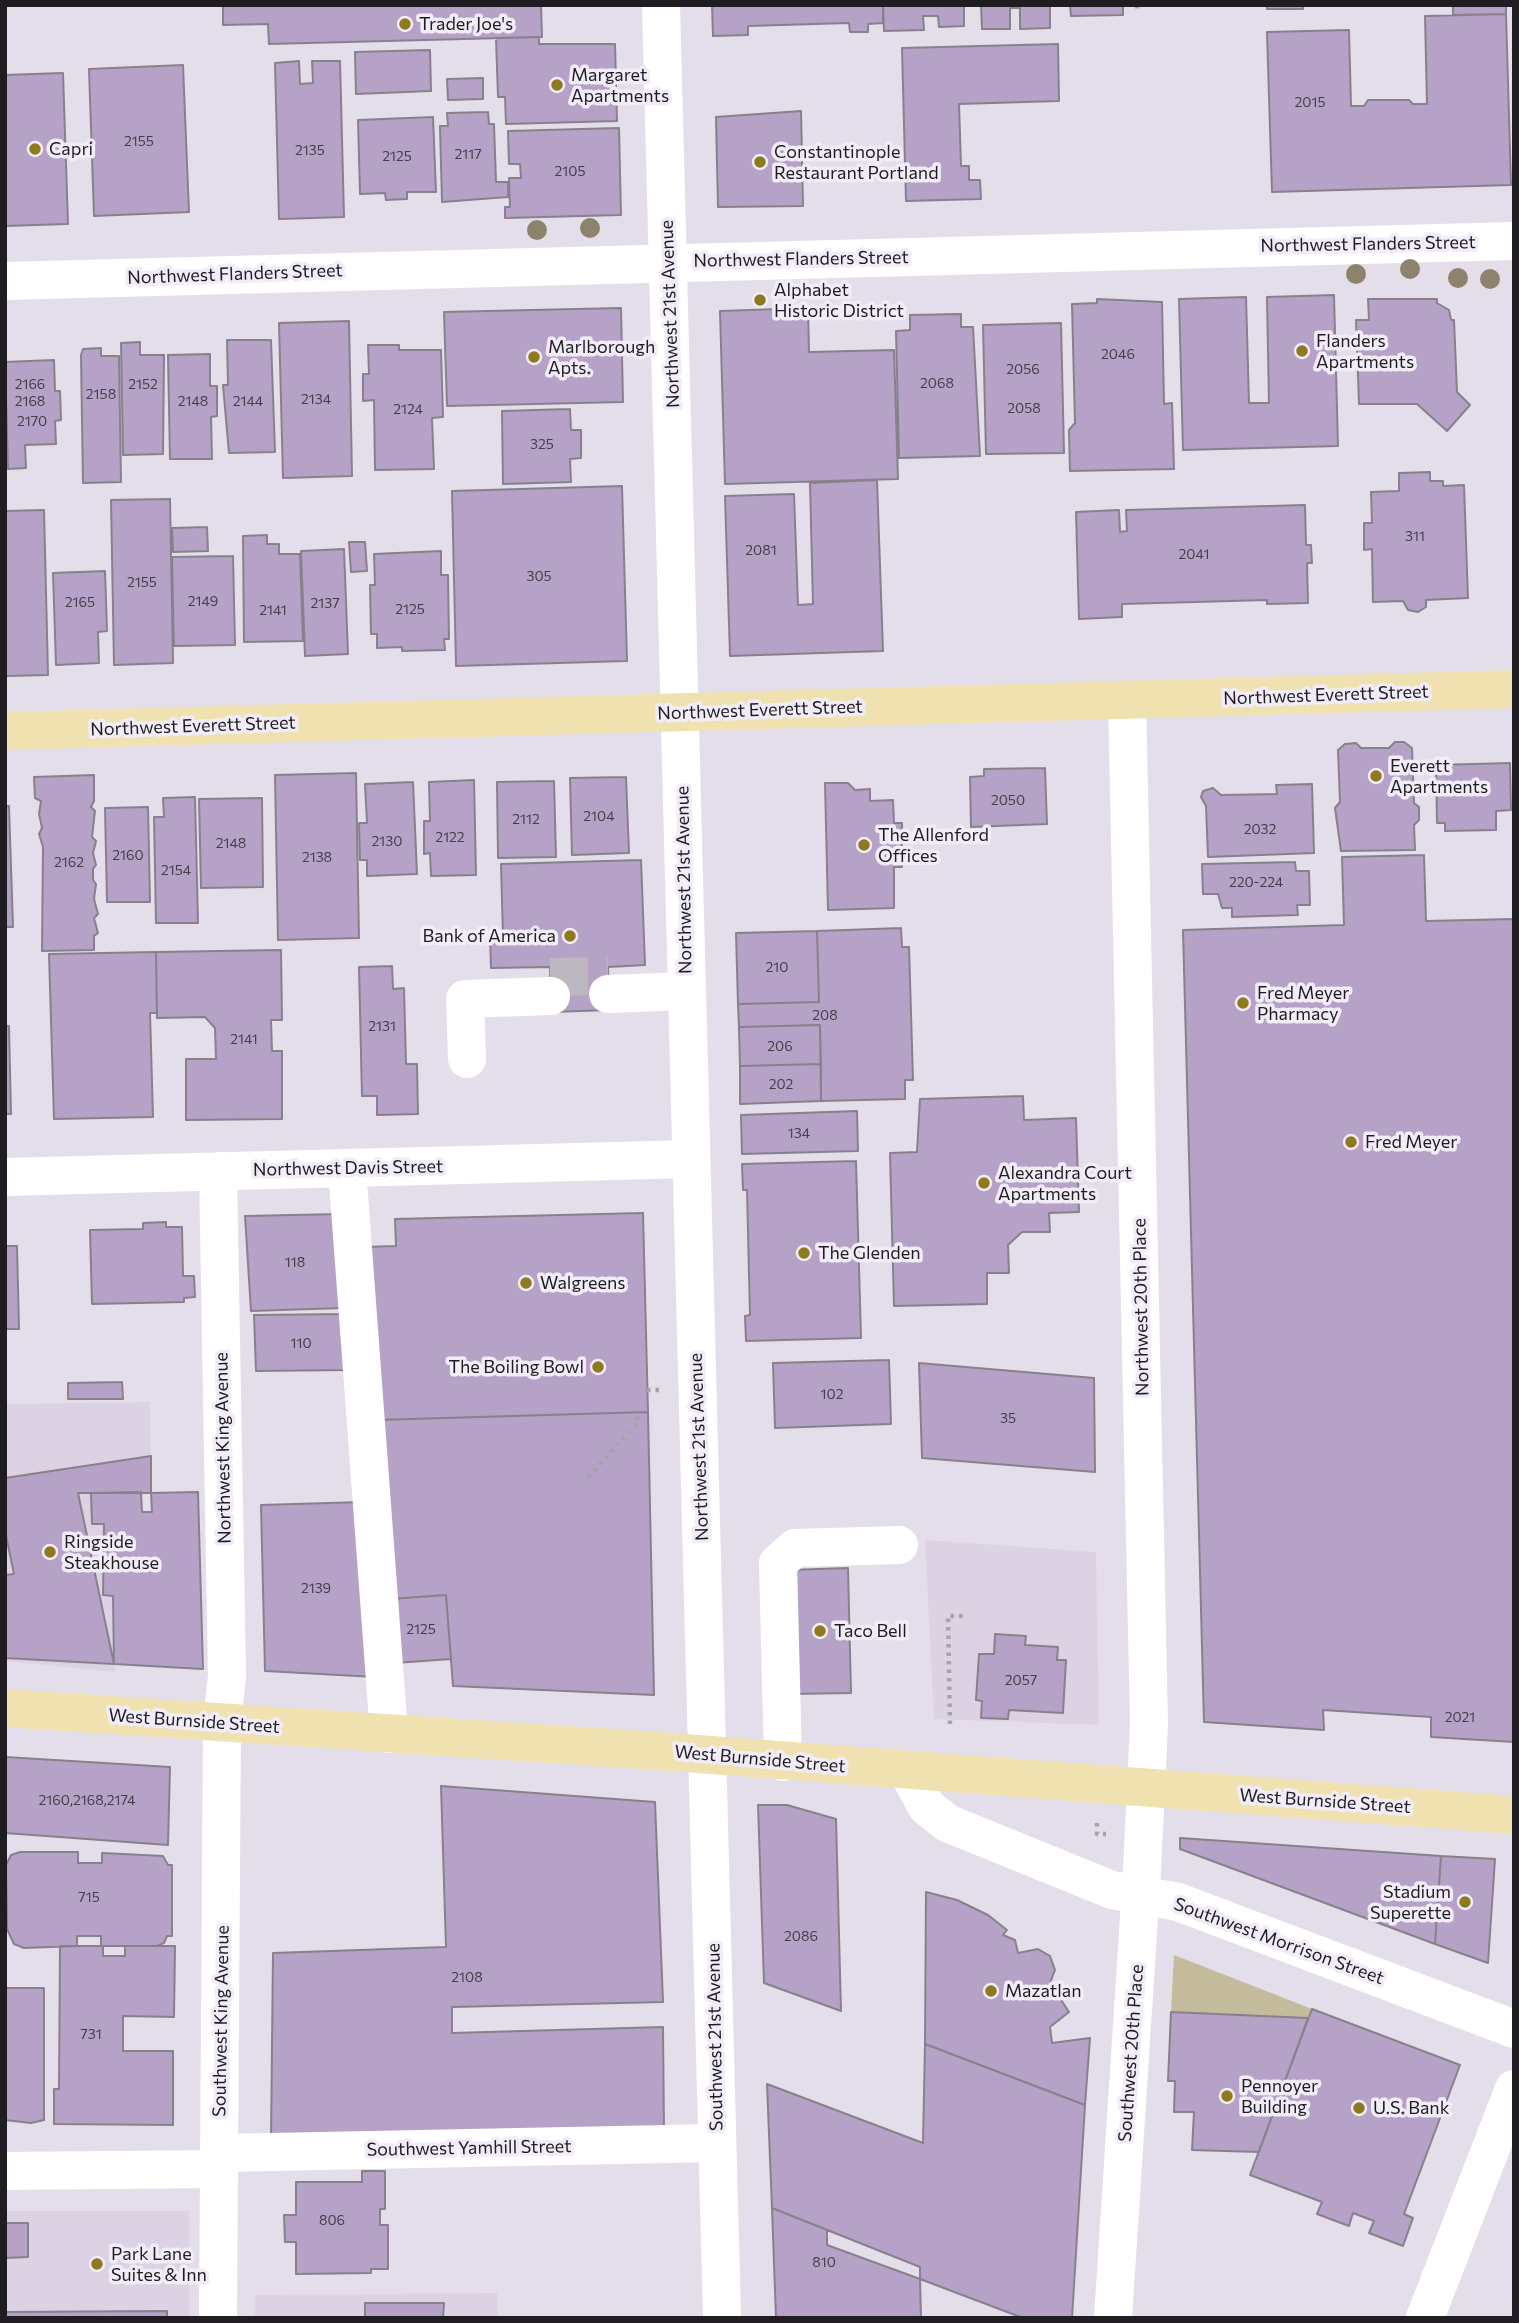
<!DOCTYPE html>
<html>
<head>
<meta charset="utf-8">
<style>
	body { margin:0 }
	#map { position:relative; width:1519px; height:2323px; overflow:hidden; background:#e4deea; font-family:Commissioner,sans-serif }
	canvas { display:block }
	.frame { position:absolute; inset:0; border:7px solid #1f1d21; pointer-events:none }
</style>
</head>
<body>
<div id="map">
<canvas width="1519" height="2323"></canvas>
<div class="frame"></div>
</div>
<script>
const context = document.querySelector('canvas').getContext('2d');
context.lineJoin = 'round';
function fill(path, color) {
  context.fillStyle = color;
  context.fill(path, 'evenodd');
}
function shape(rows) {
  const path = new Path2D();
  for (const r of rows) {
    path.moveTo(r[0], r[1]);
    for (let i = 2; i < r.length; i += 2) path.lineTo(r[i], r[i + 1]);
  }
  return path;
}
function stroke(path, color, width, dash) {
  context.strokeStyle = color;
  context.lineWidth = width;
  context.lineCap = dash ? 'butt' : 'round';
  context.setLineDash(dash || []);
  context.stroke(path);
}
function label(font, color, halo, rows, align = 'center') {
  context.font = font + ' Commissioner,sans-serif';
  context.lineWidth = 7;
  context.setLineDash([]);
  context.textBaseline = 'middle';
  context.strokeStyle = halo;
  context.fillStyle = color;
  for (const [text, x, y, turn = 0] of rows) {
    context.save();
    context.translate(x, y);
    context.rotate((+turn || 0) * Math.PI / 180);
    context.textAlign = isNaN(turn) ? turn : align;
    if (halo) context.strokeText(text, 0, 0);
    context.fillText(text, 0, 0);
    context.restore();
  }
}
const built = shape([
	[150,1402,151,1493,91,1493,92,1524,104,1524,103,1595,113,1596,115,1672,5,1661,5,1404],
	[925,1540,1096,1552,1099,1725,934,1719],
	[5,2211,189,2211,189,2318,5,2318],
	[497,2293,498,2318,255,2318,255,2295]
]);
const green = shape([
	[1174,1955,1312,2009,1308,2018,1171,2012]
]);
const building = shape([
	[223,5,541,5,542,37,269,44,268,24,223,25,223,5],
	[712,5,883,5,883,23,868,24,868,32,850,32,849,23,748,26,748,35,713,36,712,5],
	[883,5,964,5,964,26,939,27,938,16,923,16,924,30,884,31,883,5],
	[981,5,1050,5,1050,28,1020,29,1020,8,1010,8,1010,29,982,29,981,5],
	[1070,5,1123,5,1123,15,1071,16,1070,5],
	[1267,5,1303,5,1303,9,1267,9,1267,5],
	[1453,5,1506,5,1506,14,1453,15,1453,5],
	[1506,14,1511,185,1272,192,1267,32,1349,30,1351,106,1364,106,1368,100,1409,100,1413,104,1427,104,1425,16,1506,14],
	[539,37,539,44,615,44,617,121,506,124,505,97,498,97,496,38,539,37],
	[1058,44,1059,101,959,104,961,166,969,166,969,180,980,180,981,199,906,201,902,48,1058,44],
	[430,50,431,91,356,94,355,52,430,50],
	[299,61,300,84,313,83,312,61,340,61,344,217,279,219,275,63,299,61],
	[183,65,189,212,94,216,89,69,183,65],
	[63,73,68,224,5,226,5,75,63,73],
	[483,78,483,99,448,100,447,79,483,78],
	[801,111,803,206,718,207,716,117,801,111],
	[488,112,489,124,494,124,496,182,508,182,508,197,442,202,440,126,448,126,447,113,488,112],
	[433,117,436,192,407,192,407,199,386,200,385,193,360,194,358,120,433,117],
	[619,128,621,215,505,218,505,207,510,207,509,178,521,178,520,164,509,164,508,131,619,128],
	[1334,295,1338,446,1183,450,1179,299,1246,297,1249,403,1269,403,1267,297,1334,295],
	[1097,299,1162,302,1164,404,1172,403,1174,469,1070,471,1069,430,1075,423,1072,304,1097,303,1097,299],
	[1368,299,1437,299,1437,303,1449,310,1451,320,1454,320,1457,392,1470,405,1447,431,1417,404,1359,404,1356,320,1369,320,1368,299],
	[621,308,623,402,447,406,444,312,621,308],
	[808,308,809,352,894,350,898,479,725,484,720,311,808,308],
	[961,314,961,327,973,327,980,456,899,458,896,331,910,330,910,315,961,314],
	[349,321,352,476,283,478,279,323,349,321],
	[1061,323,1064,453,986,454,983,325,1061,323],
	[227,340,271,340,275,452,229,453,223,385,228,385,227,340],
	[140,342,140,355,164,355,163,454,123,455,121,343,140,342],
	[368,345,399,345,399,350,441,350,443,417,432,418,434,469,375,470,374,400,363,401,363,374,369,374,368,345],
	[101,348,101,356,119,356,121,482,83,483,81,355,83,349,101,348],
	[210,354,210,386,217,386,217,416,211,417,212,459,170,459,168,355,210,354],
	[54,360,55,391,60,391,61,420,55,421,56,444,25,445,26,468,8,469,5,362,54,360],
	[570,409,571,430,581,430,581,458,570,459,571,482,503,484,502,411,570,409],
	[1430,472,1430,481,1443,481,1443,486,1464,485,1468,598,1426,600,1426,607,1418,612,1408,610,1403,601,1373,602,1372,549,1364,550,1364,523,1372,523,1371,492,1399,491,1399,473,1430,472],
	[877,480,883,651,730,656,725,496,794,494,798,605,813,604,810,483,877,480],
	[622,486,627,661,456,666,452,491,622,486],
	[170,499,173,663,114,665,111,500,170,499],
	[1305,505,1306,545,1311,545,1312,563,1307,563,1308,603,1267,604,1267,600,1122,604,1122,617,1079,619,1076,512,1119,510,1120,532,1127,531,1126,510,1305,505],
	[44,510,48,675,6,676,5,511,44,510],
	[207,527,208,551,173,552,172,528,207,527],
	[267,535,267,544,279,544,279,554,300,554,303,641,244,642,243,536,267,535],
	[349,542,365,542,367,571,351,572,349,542],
	[344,549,348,654,305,656,301,551,344,549],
	[441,551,441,575,448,575,449,639,444,639,445,650,402,651,402,647,377,648,377,634,371,634,370,585,375,585,374,554,441,551],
	[233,556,235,645,174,646,172,557,233,556],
	[105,571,107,631,98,632,99,663,56,665,53,573,105,571],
	[1395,742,1404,742,1412,748,1414,803,1419,807,1419,820,1414,825,1415,850,1341,851,1335,808,1340,802,1338,750,1345,744,1356,743,1361,748,1389,748,1395,742],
	[1510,763,1511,810,1496,811,1496,830,1445,831,1445,823,1437,823,1436,765,1510,763],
	[1045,768,1047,824,971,827,970,777,984,776,984,769,1045,768],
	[356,773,359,938,278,940,275,775,356,773],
	[94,775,94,801,91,807,95,811,92,837,96,841,93,853,96,865,93,869,93,880,96,884,94,899,98,914,94,918,98,933,94,936,94,950,42,951,43,847,39,834,42,828,39,814,41,801,35,798,34,777,94,775],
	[626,777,629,853,572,855,570,778,626,777],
	[474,780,476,875,431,876,430,853,424,854,424,821,430,821,429,782,474,780],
	[554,781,556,857,498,858,497,782,554,781],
	[413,782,417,874,367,876,367,860,360,860,359,823,367,823,365,784,413,782],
	[825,783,848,783,855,790,870,789,870,801,893,800,894,823,902,823,902,867,894,867,894,908,828,910,825,783],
	[1312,784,1314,853,1208,857,1206,806,1201,797,1203,791,1213,788,1221,795,1277,794,1276,785,1312,784],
	[195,797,198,923,156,923,154,817,164,817,163,798,195,797],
	[262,798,263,887,201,888,199,799,262,798],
	[5,806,9,806,13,927,5,927,5,806],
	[148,807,150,902,107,902,105,808,148,807],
	[1424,855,1426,921,1514,919,1514,1742,1431,1737,1431,1717,1323,1710,1324,1730,1204,1722,1183,930,1344,925,1342,857,1424,855],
	[641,860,645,965,608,967,609,1010,551,1012,550,967,491,968,490,936,503,936,501,864,641,860],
	[1295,862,1296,871,1309,871,1310,905,1297,905,1298,915,1232,917,1232,908,1222,908,1218,894,1203,894,1202,864,1295,862],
	[901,928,902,947,909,947,913,1080,905,1080,905,1099,821,1101,820,1025,739,1027,738,1004,819,1002,817,931,901,928],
	[817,931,819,1002,738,1004,736,933,817,931],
	[281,950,282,1020,271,1020,272,1051,282,1051,282,1119,186,1120,186,1059,216,1059,215,1028,205,1017,157,1018,156,952,281,950],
	[156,952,157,1013,150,1013,153,1117,54,1119,49,954,156,952],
	[392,966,393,989,404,988,406,1064,417,1064,418,1114,377,1115,377,1096,362,1096,359,967,392,966],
	[820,1025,821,1064,740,1066,739,1027,820,1025],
	[5,1026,9,1026,11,1114,5,1114,5,1026],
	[821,1064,821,1101,740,1104,740,1066,821,1064],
	[1023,1096,1024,1120,1076,1118,1079,1212,1049,1213,1050,1232,1022,1232,1008,1245,1009,1273,987,1273,987,1304,894,1306,890,1153,917,1152,920,1099,1023,1096],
	[857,1111,858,1151,742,1154,741,1115,857,1111],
	[856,1161,861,1338,746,1341,745,1316,750,1315,747,1190,743,1190,742,1164,856,1161],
	[643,1213,648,1412,377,1420,364,1247,396,1246,395,1219,643,1213],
	[341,1214,344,1308,251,1311,245,1216,341,1214],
	[166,1222,166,1227,182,1227,183,1276,194,1276,195,1297,184,1298,184,1302,92,1304,90,1230,143,1229,143,1223,166,1222],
	[5,1246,17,1246,19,1329,5,1329,5,1246],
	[345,1314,348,1370,256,1371,254,1315,345,1314],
	[889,1360,891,1424,775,1428,773,1363,889,1360],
	[919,1363,1094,1378,1095,1472,922,1458,919,1363],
	[122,1382,123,1399,68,1399,68,1383,122,1382],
	[648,1412,654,1695,453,1686,446,1595,390,1599,377,1420,648,1412],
	[151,1456,151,1493,78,1493,114,1664,5,1658,5,1575,14,1574,5,1531,5,1478,151,1456],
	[141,1492,142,1512,152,1512,151,1493,198,1492,203,1669,114,1664,113,1596,103,1595,104,1524,92,1524,91,1493,141,1492],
	[362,1502,375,1677,265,1671,261,1505,362,1502],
	[848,1568,851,1693,793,1694,789,1570,848,1568],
	[446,1595,451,1659,395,1663,390,1599,446,1595],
	[995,1634,1026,1636,1025,1645,1058,1647,1057,1660,1066,1660,1063,1713,1009,1710,1008,1719,981,1718,982,1701,976,1700,979,1654,994,1654,995,1634],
	[5,1757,170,1767,168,1845,5,1833,5,1757],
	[441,1786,655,1802,663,2002,452,2007,452,2033,663,2027,664,2131,271,2140,273,1953,446,1947,441,1786],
	[758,1805,787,1805,836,1819,841,2011,764,1983,758,1805],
	[1180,1838,1441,1856,1435,1944,1180,1849,1180,1838],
	[20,1852,78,1852,78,1863,102,1863,102,1853,163,1856,168,1865,172,1865,172,1936,167,1936,164,1943,157,1946,101,1946,101,1936,77,1936,77,1946,24,1948,14,1944,7,1929,6,1865,11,1855,20,1852],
	[1441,1856,1495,1859,1488,1963,1435,1944,1441,1856],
	[926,1892,957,1900,988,1915,1007,1930,1003,1935,1015,1940,1018,1953,1038,1949,1050,1956,1055,1970,1050,1983,1069,2012,1050,2027,1052,2043,1090,2038,1085,2105,925,2044,926,1892],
	[60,1946,103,1946,103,1956,125,1956,125,1946,175,1946,174,2017,123,2016,123,2051,173,2051,173,2125,54,2124,54,2089,59,2089,60,1946],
	[5,1988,44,1988,44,2120,31,2123,5,2120,5,1988],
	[1312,2009,1460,2065,1404,2214,1413,2218,1403,2246,1369,2233,1374,2221,1353,2213,1349,2226,1317,2214,1322,2202,1250,2175,1312,2009],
	[1171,2012,1308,2018,1259,2152,1192,2150,1194,2112,1174,2112,1175,2081,1168,2081,1171,2012],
	[925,2044,1085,2105,1072,2318,1023,2318,920,2279,920,2267,772,2208,767,2084,923,2143,925,2044],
	[362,2171,385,2171,385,2209,380,2209,380,2225,388,2225,388,2269,371,2269,371,2273,296,2274,296,2242,285,2242,284,2215,296,2215,296,2182,362,2182,362,2171],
	[772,2208,827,2230,827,2245,920,2279,921,2318,776,2318,772,2208],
	[5,2223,28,2223,28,2257,5,2258,5,2223],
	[365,2303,444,2303,443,2318,365,2318,365,2303],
	[167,2311,167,2318,5,2318,5,2312,167,2311]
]);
const minorTunnel = shape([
	[550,977,608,976]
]);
const path = shape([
	[1137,5,1137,9],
	[647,1390,662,1390],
	[588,1477,637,1424,637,1413],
	[950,1724,948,1616,966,1616],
	[1097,1823,1097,1834,1106,1834]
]);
const minor = shape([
	[661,5,722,2318],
	[5,281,1514,241],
	[608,994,687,991],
	[467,1059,465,999,551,996],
	[347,1168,389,1734],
	[5,1177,691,1159],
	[783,1762,778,1563,795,1548,899,1545],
	[907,1771,927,1807,947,1823,1112,1890,1178,1902,1514,2029],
	[220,2153,717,2143],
	[5,2171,219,2169],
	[218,2318,222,1724,227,1676,218,1171],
	[1113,2318,1142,1871,1149,1724,1127,700],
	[1425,2318,1514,2089]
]);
const major = shape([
	[5,731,1514,689],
	[5,1708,658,1751,1514,1815]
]);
const trees = [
	[590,228],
	[537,230],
	[1410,269],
	[1356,274],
	[1458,278],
	[1490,279]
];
const markers = [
	[405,24,7,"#8e7a1f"],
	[557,85,7,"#8e7a1f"],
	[35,149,7,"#8e7a1f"],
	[760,162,7,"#8e7a1f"],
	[760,300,7,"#8e7a1f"],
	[1302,351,7,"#8e7a1f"],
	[534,357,7,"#8e7a1f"],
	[1376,776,7,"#8e7a1f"],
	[864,845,7,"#8e7a1f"],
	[570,936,7,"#8e7a1f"],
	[1243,1003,7,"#8e7a1f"],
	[1351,1142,7,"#8e7a1f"],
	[984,1183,7,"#8e7a1f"],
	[804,1253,7,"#8e7a1f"],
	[526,1283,7,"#8e7a1f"],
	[598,1367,7,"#8e7a1f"],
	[50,1552,7,"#8e7a1f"],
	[820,1631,7,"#8e7a1f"],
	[1465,1902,7,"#8e7a1f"],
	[991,1991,7,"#8e7a1f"],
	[1227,2096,7,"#8e7a1f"],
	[1359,2108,7,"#8e7a1f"],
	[97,2264,7,"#8e7a1f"]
];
const numberNames = [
	["2015",1310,102],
	["2155",139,141],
	["2135",310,150],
	["2117",468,154],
	["2125",397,156],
	["2105",570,171],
	["2046",1118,354],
	["2056",1023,369],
	["2068",937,383],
	["2166",30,384],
	["2152",143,384],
	["2158",101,394],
	["2134",316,399],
	["2168",30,401],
	["2148",193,401],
	["2144",248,401],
	["2058",1024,408],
	["2124",408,409],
	["2170",32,421],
	["325",542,444],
	["311",1415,536],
	["2081",761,550],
	["2041",1194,554],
	["305",539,576],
	["2155",142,582],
	["2149",203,601],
	["2165",80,602],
	["2137",325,603],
	["2125",410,609],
	["2141",273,610],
	["2050",1008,800],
	["2104",599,816],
	["2112",526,819],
	["2032",1260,829],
	["2122",450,837],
	["2130",387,841],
	["2148",231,843],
	["2160",128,855],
	["2138",317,857],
	["2162",69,862],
	["2154",176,870],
	["220-224",1256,882],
	["210",777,967],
	["208",825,1015],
	["2131",382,1026],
	["2141",244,1039],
	["206",780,1046],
	["202",781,1084],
	["134",799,1133],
	["118",295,1262],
	["110",301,1343],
	["102",832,1394],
	["35",1008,1418],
	["2139",316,1588],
	["2125",421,1629],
	["2057",1021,1680],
	["2021",1460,1717],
	["2160,2168,2174",87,1800],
	["715",89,1897],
	["2086",801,1936],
	["2108",467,1977],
	["731",91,2034],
	["806",332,2220],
	["810",824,2262]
];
const poiNames = [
	["Trader Joe's",419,24],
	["Margaret",571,75],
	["Apartments",571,96],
	["Capri",49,149],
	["Constantinople",774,152],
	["Restaurant Portland",774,173],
	["Alphabet",774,290],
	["Historic District",774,311],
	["Flanders",1316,341],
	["Apartments",1316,362],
	["Marlborough",548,347],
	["Apts.",548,368],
	["Everett",1390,766],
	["Apartments",1390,787],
	["The Allenford",878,835],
	["Offices",878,856],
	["Bank of America",556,936,"right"],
	["Fred Meyer",1257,993],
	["Pharmacy",1257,1014],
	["Fred Meyer",1365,1142],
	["Alexandra Court",998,1173],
	["Apartments",998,1194],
	["The Glenden",818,1253],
	["Walgreens",540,1283],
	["The Boiling Bowl",584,1367,"right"],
	["Ringside",64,1542],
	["Steakhouse",64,1563],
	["Taco Bell",834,1631],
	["Stadium",1451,1892,"right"],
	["Superette",1451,1913,"right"],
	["Mazatlan",1005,1991],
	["Pennoyer",1241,2086],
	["Building",1241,2107],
	["U.S. Bank",1373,2108],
	["Park Lane",111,2254],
	["Suites & Inn",111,2275]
];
const streetNames = [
	["Northwest Flanders Street",1368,244,-1],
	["Northwest Flanders Street",801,259,-1],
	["Northwest Flanders Street",235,274,-2],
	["Northwest 21st Avenue",670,314,-92],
	["Northwest Everett Street",1326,695,-2],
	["Northwest Everett Street",760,710,-2],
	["Northwest Everett Street",193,726,-2],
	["Northwest 21st Avenue",684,880,-91],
	["Northwest Davis Street",348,1168,-1],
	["Northwest 20th Place",1141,1307,-91],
	["Northwest 21st Avenue",699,1447,-92],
	["Northwest King Avenue",223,1448,-91],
	["West Burnside Street",194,1721,4],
	["West Burnside Street",760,1759,5],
	["West Burnside Street",1325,1801,4],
	["Southwest Morrison Street",1279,1941,20],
	["Southwest King Avenue",221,2021,-89],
	["Southwest 21st Avenue",715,2037,-91],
	["Southwest 20th Place",1131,2053,-86],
	["Southwest Yamhill Street",469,2148,-1]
];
fill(built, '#dcd2e4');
fill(green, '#c3bb9b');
fill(building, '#b5a2c6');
stroke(building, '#86818b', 2);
stroke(minorTunnel, '#bdb7c2', 38, [38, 19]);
stroke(path, '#a7a2ac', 4.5, [3.5, 5]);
stroke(minor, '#fff', 38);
stroke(major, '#efe2b0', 38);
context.fillStyle = '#8d836c';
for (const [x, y] of trees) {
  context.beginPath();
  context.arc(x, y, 10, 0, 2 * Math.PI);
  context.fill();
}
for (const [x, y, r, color] of markers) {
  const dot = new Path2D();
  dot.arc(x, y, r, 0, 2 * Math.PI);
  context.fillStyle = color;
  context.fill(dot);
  stroke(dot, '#f1ecf7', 2.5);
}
label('14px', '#443e4a', null, numberNames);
label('18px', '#1f1d21', '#f1ecf7', poiNames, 'left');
label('18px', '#1f1d21', '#f1ecf7', streetNames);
</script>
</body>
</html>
